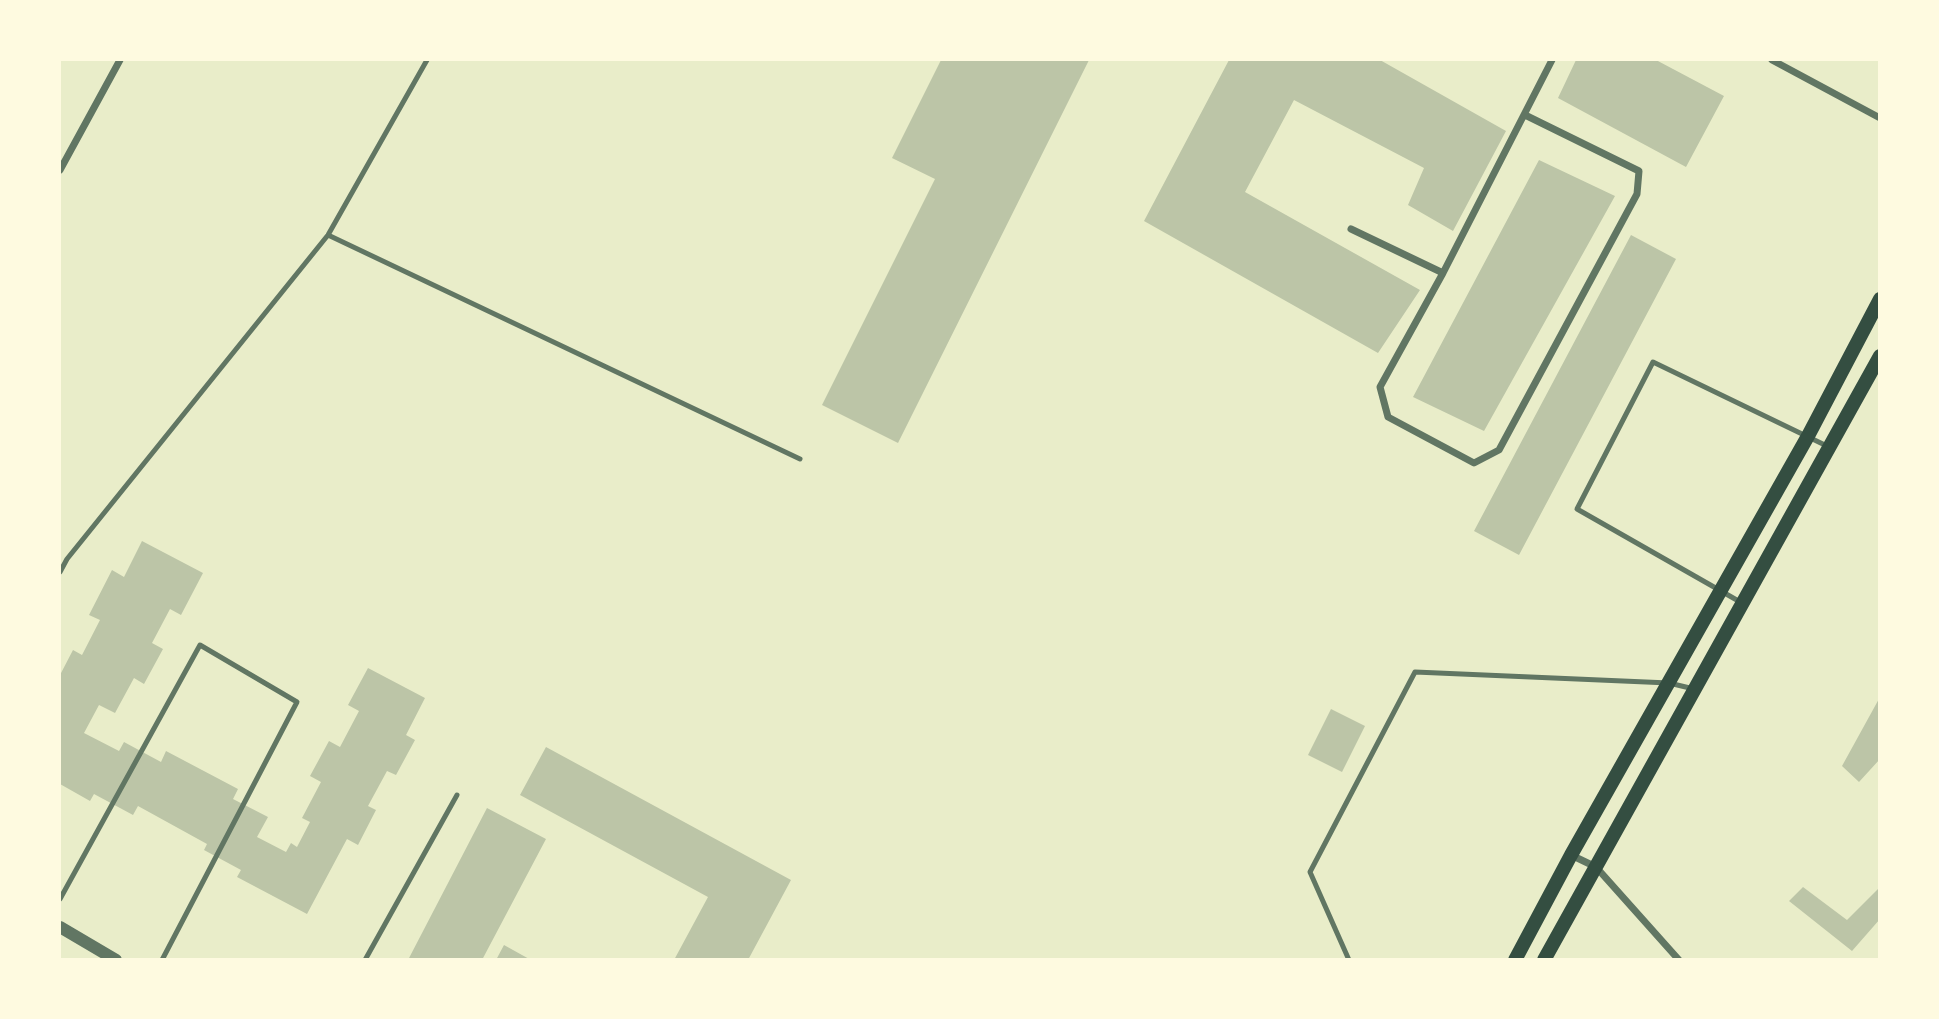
<!DOCTYPE html>
<html>
<head>
<meta charset="utf-8">
<style>
	body { margin:0 }
	#map { position:relative; width:1939px; height:1019px; overflow:hidden; background:#e9edc9; font-family:"PT Serif",serif }
	canvas { display:block }
	.frame { position:absolute; inset:0; border:61px solid #fefae0; pointer-events:none }
</style>
</head>
<body>
<div id="map">
<canvas width="1939" height="1019"></canvas>
<div class="frame"></div>
</div>
<script>
const context = document.querySelector('canvas').getContext('2d');
context.lineJoin = 'round';
function fill(path, color) {
  context.fillStyle = color;
  context.fill(path, 'evenodd');
}
function shape(rows) {
  const path = new Path2D();
  for (const r of rows) {
    path.moveTo(r[0], r[1]);
    for (let i = 2; i < r.length; i += 2) path.lineTo(r[i], r[i + 1]);
  }
  return path;
}
function stroke(path, color, width, dash) {
  context.strokeStyle = color;
  context.lineWidth = width;
  context.lineCap = dash ? 'butt' : 'round';
  context.setLineDash(dash || []);
  context.stroke(path);
}
const building = shape([
	[941,60,1089,60,898,443,822,405,935,179,892,158],
	[1229,60,1380,60,1506,131,1453,231,1408,205,1424,168,1294,100,1245,192,1420,290,1378,353,1144,221],
	[1576,60,1656,60,1724,96,1686,167,1558,98],
	[1539,160,1615,196,1484,431,1413,397],
	[1631,235,1676,259,1519,555,1474,531],
	[142,541,203,573,181,615,170,609,152,643,163,649,144,684,134,678,115,713,99,705,84,733,119,751,124,742,161,762,166,751,238,789,233,799,268,817,257,837,286,852,291,843,297,847,310,822,302,818,321,782,310,776,329,741,340,747,359,711,348,705,368,668,425,698,406,735,415,740,396,775,387,771,368,806,376,810,358,845,347,839,307,914,237,877,241,870,204,850,207,844,138,806,133,815,94,794,90,801,60,784,60,675,73,650,82,655,100,620,89,615,112,570,124,577],
	[1880,697,1880,759,1859,782,1842,766],
	[1331,709,1365,726,1342,772,1308,755],
	[546,747,791,880,748,960,674,960,708,897,520,795],
	[487,808,546,839,482,960,408,960],
	[1803,887,1847,920,1880,887,1880,919,1852,951,1789,901],
	[504,945,531,960,496,960]
]);
const service = shape([
	[328,235,800,459],
	[60,572,67,559,328,235,427,60],
	[1742,603,1577,509,1653,362,1829,447],
	[60,899,200,645,297,702,162,960],
	[365,960,457,795],
	[1349,960,1310,872,1415,672,1669,683,1694,689]
]);
const minor = shape([
	[1772,60,1880,118],
	[60,170,120,60],
	[1351,229,1443,273,1552,60],
	[1443,273,1380,387,1388,417,1474,463,1499,450,1637,194,1639,171,1525,115],
	[1571,855,1596,867,1679,960]
]);
const tertiary = shape([
	[60,927,116,960]
]);
const secondary = shape([
	[1515,960,1571,855,1808,436,1880,299],
	[1544,960,1880,356]
]);
fill(building, '#bcc5a7');
stroke(service, '#617663', 5);
stroke(minor, '#617663', 7);
stroke(tertiary, '#617663', 12);
stroke(secondary, '#344e41', 14);
</script>
</body>
</html>
